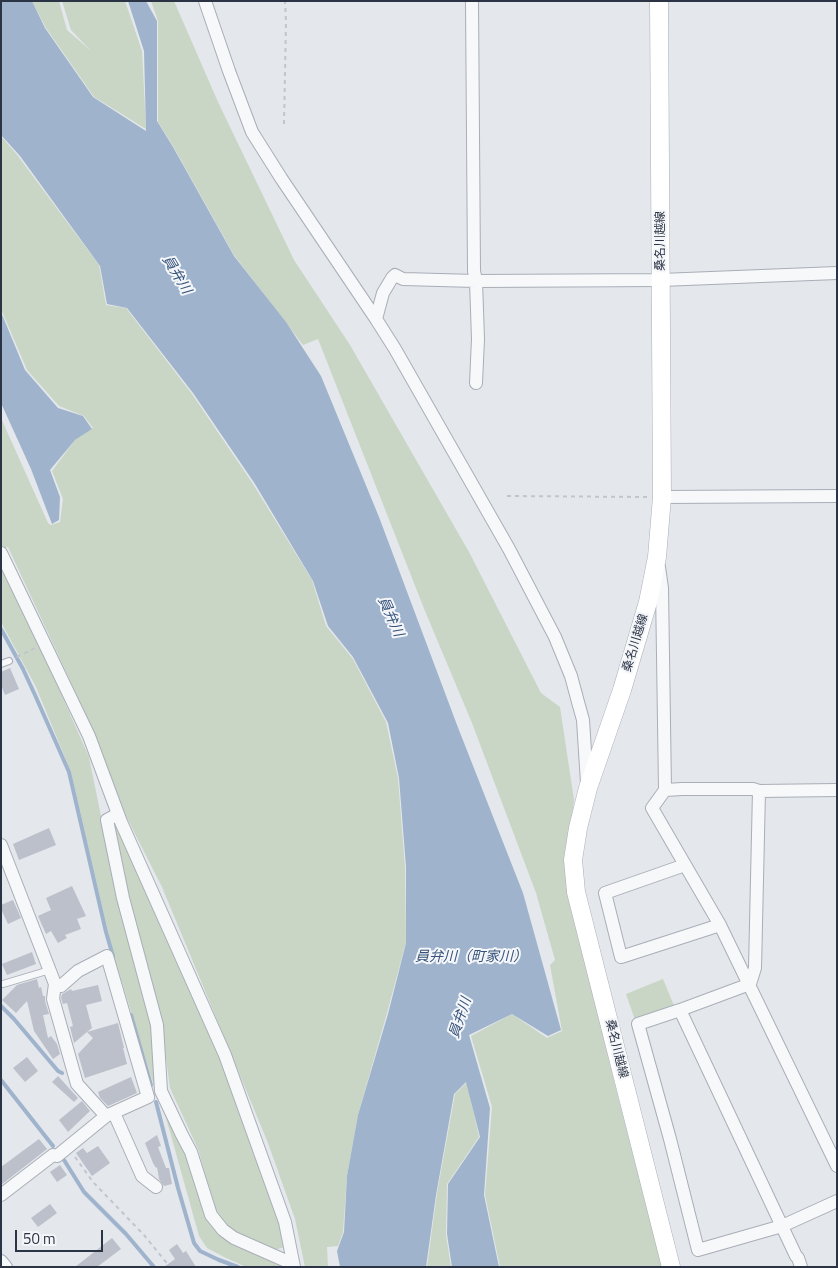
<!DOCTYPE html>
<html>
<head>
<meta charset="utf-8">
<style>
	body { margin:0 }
	#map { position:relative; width:838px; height:1268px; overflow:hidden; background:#e4e7ec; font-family:"Titillium Web",sans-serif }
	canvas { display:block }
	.frame { position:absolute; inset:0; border:2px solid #2b3445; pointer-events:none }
	.scale { position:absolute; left:15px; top:1230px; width:88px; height:22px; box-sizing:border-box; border:2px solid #2b3445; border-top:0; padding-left:6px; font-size:15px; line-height:18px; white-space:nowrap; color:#2b3445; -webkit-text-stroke:4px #f4f6f9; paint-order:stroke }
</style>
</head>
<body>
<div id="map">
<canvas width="838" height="1268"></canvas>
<div class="frame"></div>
<div class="scale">50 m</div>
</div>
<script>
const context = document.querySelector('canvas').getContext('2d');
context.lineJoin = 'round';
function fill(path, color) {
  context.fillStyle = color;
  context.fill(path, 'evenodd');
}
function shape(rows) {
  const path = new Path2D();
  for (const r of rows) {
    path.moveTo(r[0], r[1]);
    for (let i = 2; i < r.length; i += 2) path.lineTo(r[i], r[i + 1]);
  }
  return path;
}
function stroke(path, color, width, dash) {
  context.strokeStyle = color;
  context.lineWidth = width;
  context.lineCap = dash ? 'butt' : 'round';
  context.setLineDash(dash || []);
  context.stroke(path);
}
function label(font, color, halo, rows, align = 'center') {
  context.font = font + ' "Titillium Web","Noto Sans JP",sans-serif';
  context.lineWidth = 4;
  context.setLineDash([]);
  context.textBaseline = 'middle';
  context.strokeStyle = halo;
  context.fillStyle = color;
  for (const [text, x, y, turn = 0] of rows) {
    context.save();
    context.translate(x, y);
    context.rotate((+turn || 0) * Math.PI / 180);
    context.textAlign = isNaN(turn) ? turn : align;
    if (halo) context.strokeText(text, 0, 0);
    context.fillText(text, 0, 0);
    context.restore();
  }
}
const green = shape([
	[32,1,59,1,67,30,91,51,71,30,62,1,125,1,142,51,146,129,94,97,46,28],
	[151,1,174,1,218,102,294,260,350,345,469,552,541,693,560,707,574,800,567,855,568,892,619,1101,663,1267,500,1267,485,1195,492,1107,471,1036,512,1014,547,1038,562,1031,550,965,555,960,536,893,472,723,425,611,318,339,303,345,234,255,173,146,158,122,158,21],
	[1,136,18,156,99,265,106,305,126,308,192,394,253,484,312,580,326,626,353,659,386,722,398,778,405,867,406,942,387,1013,358,1115,347,1176,343,1232,338,1246,327,1247,328,1267,305,1267,295,1219,268,1143,162,887,127,818,88,719,8,547,1,550,1,418,48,523,51,525,60,522,63,499,52,471,75,440,93,428,84,416,59,406,27,370,1,309],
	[1,558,89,757,105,836,149,1010,157,1059,155,1089,113,953,71,772,36,687,1,622],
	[117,818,219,1054,281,1223,285,1247,274,1250,231,1230,222,1222,214,1204,198,1149,170,1088,161,1021,110,822],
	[663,979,675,1008,635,1020,626,994],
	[467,1082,479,1137,447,1184,446,1235,451,1267,427,1267,437,1193,455,1094],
	[165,1114,188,1148,199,1193,210,1225,221,1235,285,1267,246,1267,224,1257,207,1248,199,1236]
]);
const water = shape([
	[1,1,32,1,45,28,93,97,146,131,144,51,128,1,146,1,157,21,157,121,173,147,234,256,286,322,321,376,379,517,457,725,523,893,561,1030,548,1036,512,1014,469,1035,490,1108,484,1195,499,1267,452,1267,447,1234,448,1184,480,1137,466,1082,454,1094,436,1195,426,1267,340,1267,337,1251,344,1232,347,1176,358,1115,388,1014,406,943,406,867,399,778,388,723,353,657,328,626,313,581,255,484,193,393,127,308,107,304,100,266,20,156,1,135],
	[1,312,25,370,58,408,83,416,92,429,75,440,50,470,60,497,59,520,52,524,31,469,1,403]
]);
const stream = shape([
	[1,629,23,669,35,695,69,772,106,932,113,956],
	[1,1006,14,1019,58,1071,62,1073],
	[131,1015,151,1085],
	[1,1080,53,1146],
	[156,1102,178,1188,194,1243,200,1251,219,1260,238,1267],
	[64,1160,84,1192,126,1234,154,1267]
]);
const building = shape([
	[10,668,19,689,5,695,1,685,1,672],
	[49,828,56,845,19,860,13,844],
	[72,886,86,916,77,919,81,929,65,935,67,938,58,943,51,931,46,934,38,916,51,910,46,898],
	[13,900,21,918,8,924,1,909,1,905],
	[32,952,36,964,7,975,2,964],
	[37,979,39,988,41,987,43,996,45,996,45,1001,49,1014,43,1015,48,1038,51,1036,57,1044,60,1054,53,1059,34,1031,27,1001,16,1013,2,1000,17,985],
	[98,985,102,1001,86,1005,92,1028,87,1032,118,1023,124,1048,123,1048,127,1064,85,1078,78,1054,93,1038,87,1032,74,1043,70,1027,73,1026,67,1003,63,1004,61,998,62,994,71,989,72,991],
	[27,1057,38,1071,25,1082,13,1068],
	[58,1076,78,1098,74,1102,52,1082],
	[131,1077,137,1093,108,1106,100,1098,98,1092],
	[82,1101,90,1111,68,1132,59,1120],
	[157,1135,161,1146,158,1147,166,1168,169,1168,172,1184,164,1186,159,1179,157,1167,156,1168,153,1163,145,1143],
	[39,1139,47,1149,1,1185,1,1167],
	[98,1146,110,1163,92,1176,76,1153,83,1148,87,1153],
	[60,1165,67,1175,57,1182,50,1172],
	[50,1204,57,1213,38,1227,31,1218],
	[112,1238,121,1249,97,1267,75,1267],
	[177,1244,183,1253,186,1251,196,1267,164,1267,175,1259,169,1250]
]);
const path = shape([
	[284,124,286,22,285,1],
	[507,496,647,497],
	[17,657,35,648],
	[75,1157,93,1182,144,1235,170,1267]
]);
const service = shape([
	[1,664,9,661],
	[3,984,50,970]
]);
const minor = shape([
	[205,1,229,71,252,132,281,178,376,319,395,349,509,549,555,637,571,676,578,702,583,720,587,783],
	[472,1,474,271,476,281,478,339,476,383],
	[376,319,383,293,392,278,395,275,403,279,476,281,661,280,837,273],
	[662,497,837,496],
	[1,553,89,736,121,822,225,1055,285,1222,294,1267],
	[659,567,662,588,665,790,652,808,720,925,837,1166],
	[665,790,682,789,753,789,759,791,837,790],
	[118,814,107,820,123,898,157,1025,161,1091,182,1135,191,1152,211,1215,223,1230,234,1238,293,1264],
	[1,845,55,984,53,999,77,1084,106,1116,148,1097,107,956,78,971,61,986,55,984],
	[685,865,605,893,621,957,720,925],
	[750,984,680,1010,638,1024,670,1139,698,1250,782,1226,837,1201],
	[750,984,755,968,759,791],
	[680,1010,796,1256,798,1258,801,1267],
	[114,1113,142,1176,156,1187],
	[1,1195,53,1155,57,1156,106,1116],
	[1,1261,6,1267]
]);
const secondary = shape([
	[659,1,662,497,657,557,648,602,622,690,588,788,578,828,573,860,576,892,671,1267]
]);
const streetNames = [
	["桑名川越線",661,241,-90],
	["桑名川越線",636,643,-73],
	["桑名川越線",616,1049,76]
];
const waterNames = [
	["員弁川",176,275,59],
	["員弁川",390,617,66],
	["員弁川（町家川）",471,958],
	["員弁川",461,1018,-72]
];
fill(green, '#c9d6c5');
fill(water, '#9fb4cc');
stroke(stream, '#9fb4cc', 4);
fill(building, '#bbc0ca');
stroke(service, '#a9aeb7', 8);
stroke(minor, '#a9aeb7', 14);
stroke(secondary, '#a9aeb7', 19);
stroke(path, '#c2c5cb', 2, [4, 4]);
stroke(service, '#f7f8fa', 6);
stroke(minor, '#f7f8fa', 12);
stroke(secondary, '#fff', 18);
label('12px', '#2b3445', '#f4f6f9', streetNames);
label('italic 14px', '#34527a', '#f4f6f9', waterNames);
</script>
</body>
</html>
